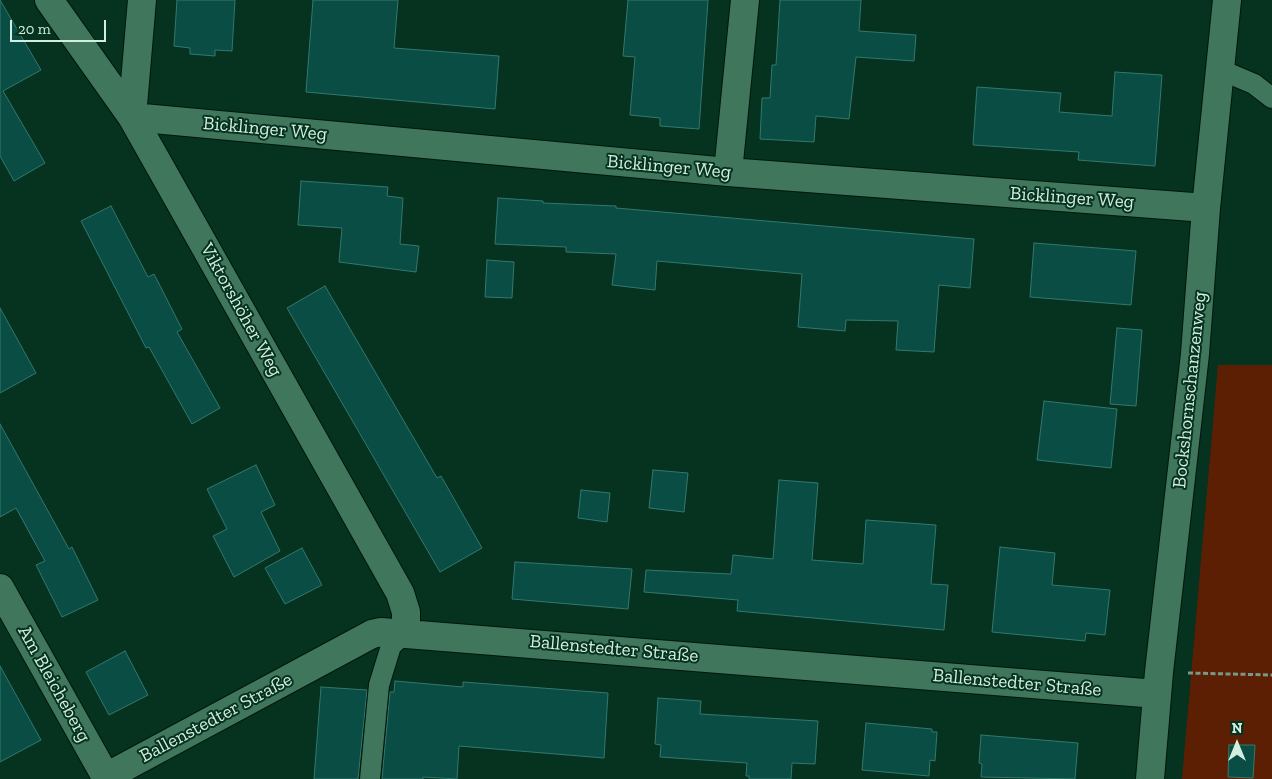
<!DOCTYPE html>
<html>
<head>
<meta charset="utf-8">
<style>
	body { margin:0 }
	#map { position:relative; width:1272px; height:779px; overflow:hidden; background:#063220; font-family:"Zilla Slab",serif }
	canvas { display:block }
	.north { position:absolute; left:1212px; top:719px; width:50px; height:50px; -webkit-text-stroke:4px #063220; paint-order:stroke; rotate:0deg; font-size:14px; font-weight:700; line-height:20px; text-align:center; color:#d2eedf }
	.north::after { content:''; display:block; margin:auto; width:18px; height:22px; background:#d2eedf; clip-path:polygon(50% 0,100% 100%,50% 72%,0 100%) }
	.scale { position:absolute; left:10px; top:20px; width:96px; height:22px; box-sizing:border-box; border:2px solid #d2eedf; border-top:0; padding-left:6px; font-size:15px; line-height:18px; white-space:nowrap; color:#d2eedf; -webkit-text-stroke:4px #063220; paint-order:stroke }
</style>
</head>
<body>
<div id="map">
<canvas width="1272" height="779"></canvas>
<div class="north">N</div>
<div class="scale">20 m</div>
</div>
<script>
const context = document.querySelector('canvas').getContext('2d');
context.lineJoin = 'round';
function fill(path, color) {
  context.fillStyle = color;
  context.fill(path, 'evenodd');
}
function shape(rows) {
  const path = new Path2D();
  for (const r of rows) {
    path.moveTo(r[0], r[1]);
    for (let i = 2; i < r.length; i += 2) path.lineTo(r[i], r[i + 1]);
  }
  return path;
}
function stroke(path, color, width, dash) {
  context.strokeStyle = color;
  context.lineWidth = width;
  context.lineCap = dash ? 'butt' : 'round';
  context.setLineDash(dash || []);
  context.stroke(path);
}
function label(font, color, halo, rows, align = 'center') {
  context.font = font + ' "Zilla Slab",serif';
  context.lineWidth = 4;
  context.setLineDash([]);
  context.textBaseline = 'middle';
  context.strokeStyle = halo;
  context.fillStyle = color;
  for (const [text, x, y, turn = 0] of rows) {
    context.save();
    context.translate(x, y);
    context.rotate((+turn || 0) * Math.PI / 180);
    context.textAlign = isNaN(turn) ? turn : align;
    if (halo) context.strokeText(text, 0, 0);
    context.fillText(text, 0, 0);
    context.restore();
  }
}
const green = shape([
	[1218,365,1272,365,1272,779,1182,779]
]);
const building = shape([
	[0,0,41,70,3,91,45,163,14,181,0,156,0,0],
	[177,0,235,0,232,51,215,50,215,56,190,54,190,48,174,46,177,0],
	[313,0,398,0,394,48,499,56,495,109,306,92,313,0],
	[628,0,708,0,699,129,660,126,660,118,630,115,635,57,623,56,628,0],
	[780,0,861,0,859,31,916,35,914,61,856,57,849,119,816,116,814,142,760,139,762,98,770,98,772,65,776,65,780,0],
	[1115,72,1162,75,1155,166,1078,160,1079,152,973,145,977,87,1061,93,1059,112,1112,116,1115,72],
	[301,181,388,187,387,196,403,198,400,244,419,246,416,272,339,262,342,228,298,225,301,181],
	[498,198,543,201,543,203,616,206,616,208,974,239,970,288,939,285,934,352,896,350,898,321,846,320,845,331,798,327,802,274,657,261,655,290,612,285,616,254,566,252,566,247,495,244,498,198],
	[111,206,148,277,154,274,182,329,177,332,220,408,192,424,149,347,146,348,81,221,111,206],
	[1034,243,1136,251,1131,305,1030,297,1034,243],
	[487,260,514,262,512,298,485,297,487,260],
	[325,286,437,478,441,476,482,548,440,572,287,308,325,286],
	[0,308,36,373,0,393,0,308],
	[1117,328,1142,330,1136,406,1110,404,1117,328],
	[1044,401,1117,409,1111,468,1037,460,1044,401],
	[0,424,69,549,72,547,98,600,62,617,36,565,45,561,16,508,0,517,0,424],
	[256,465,275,505,261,512,280,551,234,577,213,536,227,529,207,489,256,465],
	[653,470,688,473,684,512,649,508,653,470],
	[779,480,818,483,812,560,863,564,866,520,936,525,931,584,948,585,944,630,737,611,738,600,644,592,646,570,731,574,733,555,773,559,779,480],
	[581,490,610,493,607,522,578,518,581,490],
	[1000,547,1055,553,1052,585,1110,590,1105,635,1086,633,1085,641,992,632,1000,547],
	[302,548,322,585,285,604,265,568,302,548],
	[515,562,632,569,628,609,512,599,515,562],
	[125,651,148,695,109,715,86,672,125,651],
	[0,666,41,740,0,762,0,666],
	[395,681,463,687,463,682,608,693,604,758,459,746,457,779,423,777,423,779,382,779,390,692,394,692,395,681],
	[321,687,367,690,358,779,314,779,321,687],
	[658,698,701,701,700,714,818,721,815,764,792,763,791,779,749,779,749,776,746,776,747,763,660,757,661,745,655,744,658,698],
	[866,723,932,729,932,732,937,732,935,761,930,760,929,776,862,770,866,723],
	[981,735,1078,743,1075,779,981,777,982,764,979,763,981,735],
	[1229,745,1255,745,1253,778,1228,777,1229,745]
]);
const path = shape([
	[1188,673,1272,675]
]);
const lane = shape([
	[1221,70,1254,84,1272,98],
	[370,779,379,685,391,646,406,632]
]);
const street = shape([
	[49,0,132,117,400,593,406,612,406,632],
	[142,0,132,117,728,172,1206,208],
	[728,172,745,0],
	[0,588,107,779],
	[106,777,372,634,381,632,1157,694],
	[1150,779,1159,672,1195,354,1206,208,1227,0]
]);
const streetNames = [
	["Bicklinger Weg",265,129,5],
	["Bicklinger Weg",669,167,5],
	["Bicklinger Weg",1072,198,4],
	["Viktorshöher Weg",241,310,61],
	["Bockshornschanzenweg",1190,390,-84],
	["Ballenstedter Straße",614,649,5],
	["Ballenstedter Straße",1017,683,5],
	["Am Bleicheberg",54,684,61],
	["Ballenstedter Straße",216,718,-28]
];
fill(green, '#5c1f03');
fill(building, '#094d44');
stroke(building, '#34786d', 1);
stroke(lane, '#00180c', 22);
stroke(street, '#00180c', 30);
stroke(path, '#769989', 3, [5, 2.5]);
stroke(lane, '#40765b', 20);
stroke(street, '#40765b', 28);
label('19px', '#d2eedf', '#063220', streetNames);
</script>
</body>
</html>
